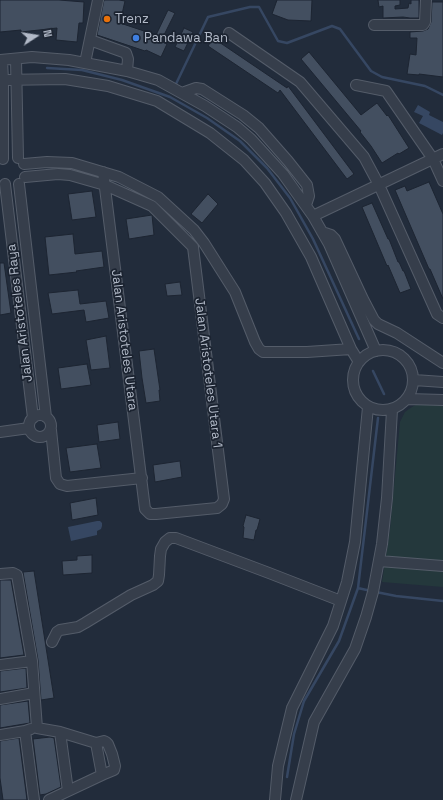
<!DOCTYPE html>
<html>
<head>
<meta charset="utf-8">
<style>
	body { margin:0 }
	#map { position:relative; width:443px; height:800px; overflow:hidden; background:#222c3b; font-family:"Space Grotesk",sans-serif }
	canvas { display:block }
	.north { position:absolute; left:16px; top:16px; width:40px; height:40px; -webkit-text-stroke:3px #1b2330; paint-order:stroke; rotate:78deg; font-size:11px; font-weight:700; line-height:16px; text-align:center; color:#b1b9c7 }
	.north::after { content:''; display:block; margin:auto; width:14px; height:18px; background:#b1b9c7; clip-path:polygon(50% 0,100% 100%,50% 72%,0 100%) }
</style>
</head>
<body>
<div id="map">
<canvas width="443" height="800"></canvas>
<div class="north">N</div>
</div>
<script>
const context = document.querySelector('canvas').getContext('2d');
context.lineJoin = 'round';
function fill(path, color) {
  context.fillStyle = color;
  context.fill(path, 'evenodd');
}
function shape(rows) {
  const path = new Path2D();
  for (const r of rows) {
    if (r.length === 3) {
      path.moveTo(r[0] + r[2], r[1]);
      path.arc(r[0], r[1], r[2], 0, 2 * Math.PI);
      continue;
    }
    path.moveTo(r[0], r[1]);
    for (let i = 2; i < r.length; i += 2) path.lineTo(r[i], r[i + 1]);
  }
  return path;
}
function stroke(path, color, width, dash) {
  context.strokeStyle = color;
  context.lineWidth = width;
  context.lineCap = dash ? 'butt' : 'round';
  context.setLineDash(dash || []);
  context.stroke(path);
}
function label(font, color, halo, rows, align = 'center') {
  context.font = font + ' "Space Grotesk",sans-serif';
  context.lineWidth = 3.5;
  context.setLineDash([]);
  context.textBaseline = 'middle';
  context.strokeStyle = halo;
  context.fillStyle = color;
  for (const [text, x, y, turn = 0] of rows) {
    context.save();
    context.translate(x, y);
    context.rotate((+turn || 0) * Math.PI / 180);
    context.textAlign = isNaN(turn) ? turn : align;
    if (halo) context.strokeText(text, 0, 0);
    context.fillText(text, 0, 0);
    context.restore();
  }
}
const green = shape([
	[421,402,443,403,443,587,382,582,390,529,400,422,405,412,412,407]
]);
const water = shape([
	[418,105,430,112,429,115,443,122,443,133,442,135,419,123,423,116,414,112],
	[97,521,100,521,102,523,102,526,101,529,97,531,97,535,71,541,68,527]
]);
const stream = shape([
	[47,68,82,70,122,80,170,97,207,118,240,141,267,168,290,198,313,239,359,339],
	[175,86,208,17,250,7,259,7,278,41,287,43,332,26,340,29,371,71,382,77,425,86,443,95],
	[373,371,384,394],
	[358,588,371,591],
	[376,592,396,596,443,601],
	[287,777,294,734,304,701,339,641,358,588,378,418]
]);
const building = shape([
	[0,0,59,0,84,2,83,23,79,23,77,42,56,40,57,28,21,32,21,30,0,32,0,0],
	[104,0,119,0,125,1,120,23,156,35,168,10,175,13,161,41,167,44,161,57,146,50,145,51,97,35,104,0],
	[277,0,312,0,311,21,288,20,272,14,277,0],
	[378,0,400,0,400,5,395,6,395,9,408,8,409,3,411,4,411,0,419,0,419,18,410,18,403,17,383,18,383,6,379,7,378,0],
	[432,2,443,2,443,77,419,74,419,75,407,74,410,54,416,55,417,38,410,38,410,32,423,31,428,29,431,22,432,2],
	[184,28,193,32,184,51,175,47,184,28],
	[213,38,287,88,288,86,354,174,347,179,280,90,278,93,208,46,213,38],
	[309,52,361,115,377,103,387,116,388,115,409,148,399,154,398,153,382,163,371,146,360,132,361,131,301,59,309,52],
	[429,182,443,214,443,299,430,269,429,269,395,190,405,186,407,191,429,182],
	[92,191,96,217,72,220,68,194,92,191],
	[208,194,218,204,202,223,191,214,208,194],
	[372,203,388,239,389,239,398,262,399,262,403,271,404,271,411,289,400,293,388,265,387,266,362,207,372,203],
	[152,215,154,235,129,239,126,219,152,215],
	[73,234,75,254,102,251,104,267,76,271,77,272,49,275,45,237,73,234],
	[0,263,4,263,11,313,0,315,0,263],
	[180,282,182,295,167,296,165,284,180,282],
	[78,290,80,304,106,301,109,318,86,322,84,310,52,314,48,293,78,290],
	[106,336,110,368,91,370,86,340,106,336],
	[154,349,160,390,159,390,160,401,146,403,142,378,139,351,154,349],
	[87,364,91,385,61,389,58,368,87,364],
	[118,422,120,439,99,442,97,425,118,422],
	[97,444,101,468,70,472,66,448,97,444],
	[180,461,182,477,155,482,153,465,180,461],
	[96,498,98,515,72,520,70,503,96,498],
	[246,515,260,519,257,530,256,530,254,540,243,538,244,527,243,526,246,515],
	[92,555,92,573,63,575,62,561,77,560,77,556,92,555],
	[34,571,54,698,41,700,38,660,23,572,34,571],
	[0,580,11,580,24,655,0,658,0,580],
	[26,668,27,688,0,692,0,671,26,668],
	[28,701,30,723,0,728,0,705,28,701],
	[50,737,54,738,61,787,46,794,40,795,33,739,50,737],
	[19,738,27,800,3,800,0,778,0,741,19,738]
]);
const minor = shape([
	[374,25,423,25,425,22,426,0],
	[229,33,300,82,364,157,379,185,437,314,443,318],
	[90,40,126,53,128,59,127,71],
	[16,59,18,158],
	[0,60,32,57,69,60,127,71,158,80,205,106,237,127,251,139,283,174,313,216,329,244,376,351],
	[2,60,3,80,3,159],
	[85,63,98,0],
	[0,80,65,79,108,86,157,101,210,133,244,160,265,183,286,213,311,257,351,349,359,362],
	[356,85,386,91,433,159,443,181],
	[182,93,196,88,202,89,243,115,259,128,288,161,307,185,309,196,306,205],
	[24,164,47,162,72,163,119,177,158,197,194,230,204,243,235,292,255,342,259,349,263,352,307,352,351,349],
	[103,172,145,509,150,514,156,514,217,508,222,504,224,499,193,247],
	[25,177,58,174,70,175,105,185,152,206,193,247],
	[5,184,33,418],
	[19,184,46,417],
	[313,216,443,154],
	[322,232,331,235,335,239,363,299,374,320,378,324,397,333,443,363],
	[383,380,30],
	[414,380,443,382],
	[408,399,443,400],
	[40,426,11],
	[51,430,56,478,60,484,67,486,142,478],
	[0,432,29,428],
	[379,561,443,566],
	[0,574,13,573,17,575,32,661,37,728,60,732,96,743,104,741,106,742,108,744,112,754,115,766,114,770,102,775,49,800],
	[52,642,57,632,60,630,78,627,85,623,131,595,153,585,158,581,159,575,160,556,161,549,165,542,170,538,176,538,269,573,341,601],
	[0,665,32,661],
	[0,699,34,693],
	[25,731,34,800],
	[60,732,68,791],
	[0,735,25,731,31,729],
	[96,743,102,775],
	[275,800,278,766,292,708,333,626,347,582,355,542,368,407],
	[296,800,314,722,355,649,366,617,373,592,382,544,387,498,392,410]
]);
const markers = [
	[107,19,4,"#e8710a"],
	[136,38,4,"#3f7fe0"]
];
const poiNames = [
	["Trenz",115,19],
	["Pandawa Ban",144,38]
];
const streetNames = [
	["Jalan Aristoteles Raya",20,313,-97],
	["Jalan Aristoteles Utara",124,340,83],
	["Jalan Aristoteles Utara 1",208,373,83]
];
fill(green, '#24383c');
fill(water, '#364762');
stroke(stream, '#364762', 2.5);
fill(building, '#434f60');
stroke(building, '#1d2532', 1);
stroke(minor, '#545c69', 12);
stroke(minor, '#363e4b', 10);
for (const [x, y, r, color] of markers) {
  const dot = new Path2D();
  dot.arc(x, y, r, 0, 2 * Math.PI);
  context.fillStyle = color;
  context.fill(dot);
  stroke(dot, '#1b2330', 1.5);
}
label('13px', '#b1b9c7', '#1b2330', poiNames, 'left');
label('13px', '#b1b9c7', '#1b2330', streetNames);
</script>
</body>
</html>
